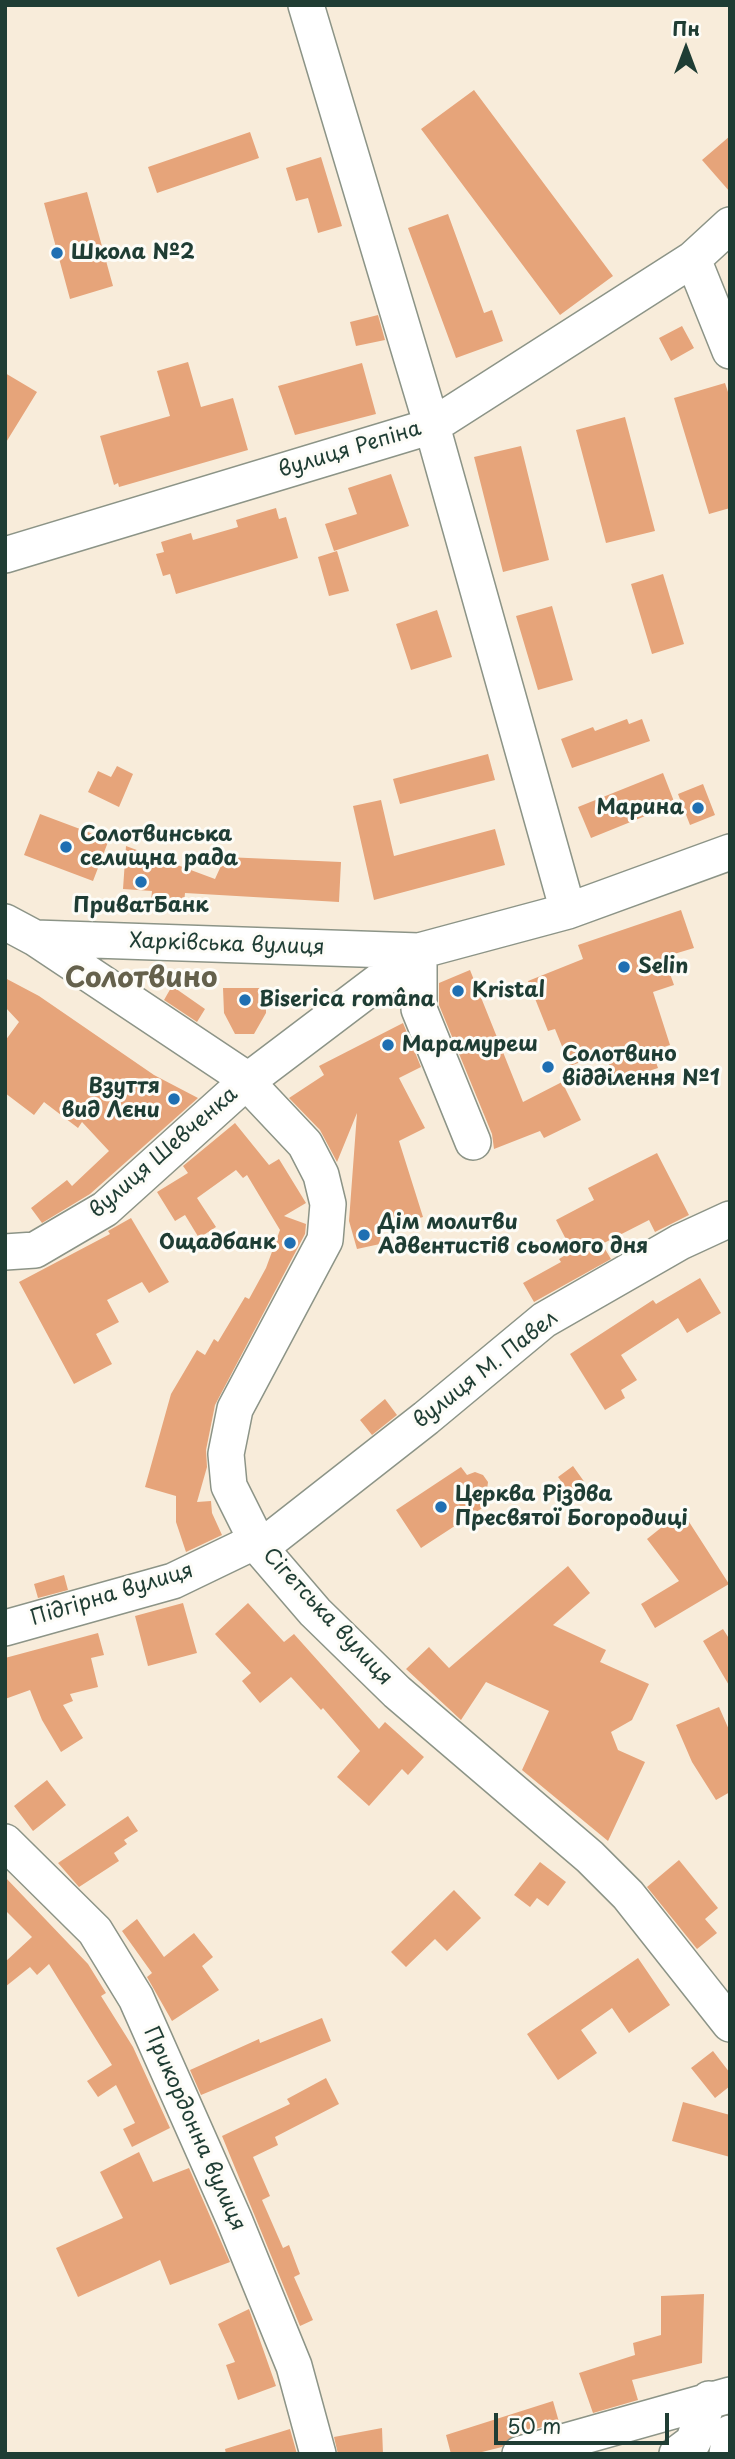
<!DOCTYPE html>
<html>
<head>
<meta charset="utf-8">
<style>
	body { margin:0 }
	#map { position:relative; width:735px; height:2459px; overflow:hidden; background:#f8ecda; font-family:"Playpen Sans",sans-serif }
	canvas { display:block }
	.frame { position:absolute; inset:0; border:7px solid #1f3d34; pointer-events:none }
	.north { position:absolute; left:651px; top:14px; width:70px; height:70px; -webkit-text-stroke:5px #fdfcf7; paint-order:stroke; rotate:0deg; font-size:19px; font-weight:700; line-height:28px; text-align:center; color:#1f3d34 }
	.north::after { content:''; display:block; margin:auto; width:24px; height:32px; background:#1f3d34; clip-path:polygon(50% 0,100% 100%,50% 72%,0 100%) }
	.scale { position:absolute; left:494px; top:2413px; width:175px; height:32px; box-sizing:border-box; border:4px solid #1f3d34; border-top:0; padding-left:9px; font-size:21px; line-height:24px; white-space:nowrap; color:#1f3d34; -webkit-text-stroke:5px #fdfcf7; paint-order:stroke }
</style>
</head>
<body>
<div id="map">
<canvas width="735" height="2459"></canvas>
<div class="frame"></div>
<div class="north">Пн</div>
<div class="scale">50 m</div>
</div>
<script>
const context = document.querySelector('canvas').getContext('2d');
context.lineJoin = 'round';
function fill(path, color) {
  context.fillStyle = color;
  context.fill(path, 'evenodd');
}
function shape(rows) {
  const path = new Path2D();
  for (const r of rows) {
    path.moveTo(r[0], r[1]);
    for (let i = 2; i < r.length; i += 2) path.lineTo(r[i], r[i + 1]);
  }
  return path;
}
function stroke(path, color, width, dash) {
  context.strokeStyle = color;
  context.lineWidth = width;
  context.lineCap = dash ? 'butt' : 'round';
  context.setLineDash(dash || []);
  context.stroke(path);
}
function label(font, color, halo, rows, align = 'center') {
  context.font = font + ' "Playpen Sans",sans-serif';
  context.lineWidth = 6;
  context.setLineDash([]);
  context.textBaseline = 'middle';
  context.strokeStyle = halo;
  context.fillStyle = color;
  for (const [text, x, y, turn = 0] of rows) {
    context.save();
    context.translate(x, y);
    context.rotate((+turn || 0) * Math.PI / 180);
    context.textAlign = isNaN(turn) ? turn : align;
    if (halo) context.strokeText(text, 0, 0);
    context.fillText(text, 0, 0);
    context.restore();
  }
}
const building = shape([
	[474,90,613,276,560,315,421,129],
	[250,132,259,158,157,193,148,167],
	[730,136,730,192,702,160],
	[321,157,342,226,318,233,308,198,296,201,286,168],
	[87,192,113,286,70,299,44,203],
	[448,214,484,313,492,310,503,341,456,358,408,228],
	[378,315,385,340,356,346,350,322],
	[682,326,694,348,671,361,659,338],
	[188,362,201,407,233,398,248,450,119,487,118,483,114,485,100,436,170,416,157,371],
	[362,363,376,414,295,435,278,386],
	[5,373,37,392,5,444],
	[725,383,730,398,730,508,709,514,674,398],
	[625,417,655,531,606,543,576,430],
	[521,446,549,560,503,572,474,457],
	[391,474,409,526,334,551,325,524,357,514,348,488],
	[276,508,279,519,286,517,298,558,176,594,170,574,163,576,156,554,164,552,161,542,191,533,193,540,238,527,236,520],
	[337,551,349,591,329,596,318,557],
	[663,574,684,644,652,654,631,584],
	[552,606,573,680,538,690,516,616],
	[437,610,452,657,411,670,396,624],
	[627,719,629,724,642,719,650,741,572,768,561,739,593,727,595,731],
	[488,754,495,780,400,804,393,779],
	[117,766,133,774,119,807,88,792,98,771,111,777],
	[663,773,675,804,591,838,578,807],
	[703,784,715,815,690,825,678,794],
	[381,800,394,856,495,829,505,865,374,900,353,806],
	[40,814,104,838,102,842,108,842,93,881,24,855],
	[126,846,215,879,225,857,341,862,339,902,185,893,183,914,150,911,152,891,123,889],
	[681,910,694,948,664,957,674,985,653,992,670,1045,652,1051,658,1068,615,1082,605,1053,570,1066,555,1029,548,1031,528,981,583,959,578,945],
	[470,970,523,1102,562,1082,581,1120,544,1138,540,1131,494,1149,492,1134,439,1005,439,983],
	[5,978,39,996,154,1075,198,1098,90,1194,42,1223,31,1208,67,1180,72,1186,109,1151,82,1122,78,1128,44,1102,34,1115,5,1093,5,1041,19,1022,5,1007],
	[172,986,205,1009,197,1022,164,1000],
	[223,988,266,988,266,1013,254,1034,235,1034,224,1013],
	[403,1023,421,1067,399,1078,425,1128,399,1141,423,1217,381,1230,380,1244,357,1249,349,1221,357,1113,337,1162,320,1130,289,1098,324,1075,319,1066],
	[235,1123,269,1165,279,1159,306,1203,284,1216,306,1224,305,1234,215,1405,206,1450,207,1467,197,1502,211,1501,212,1513,222,1535,186,1552,176,1522,176,1496,145,1487,171,1394,197,1350,205,1355,214,1339,218,1342,245,1297,249,1299,266,1268,280,1230,247,1175,243,1178,236,1170,197,1198,216,1227,199,1238,185,1215,175,1221,157,1192,188,1173,183,1166],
	[657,1153,689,1215,655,1232,649,1220,602,1244,611,1259,534,1302,523,1283,561,1262,559,1259,572,1251,556,1220,594,1200,588,1188],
	[131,1218,169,1282,149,1293,142,1282,107,1300,119,1322,96,1334,112,1364,74,1384,19,1282,110,1234,108,1231],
	[700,1278,721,1313,687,1333,678,1318,621,1355,637,1380,621,1390,625,1398,605,1410,570,1354,653,1300,656,1304],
	[385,1399,397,1415,372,1435,360,1420],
	[573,1466,588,1487,573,1497,558,1477],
	[461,1467,467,1475,475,1472,483,1475,488,1482,487,1490,481,1497,487,1505,421,1548,396,1510],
	[682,1511,729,1584,655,1628,641,1604,679,1581,647,1539],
	[568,1566,590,1593,553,1625,606,1650,600,1662,649,1684,632,1720,611,1732,618,1750,645,1762,608,1841,522,1770,549,1711,486,1682,461,1720,406,1669,429,1647,449,1668],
	[64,1575,68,1590,38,1598,34,1584],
	[183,1603,197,1653,148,1666,135,1616],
	[248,1603,284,1642,294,1634,379,1729,385,1722,424,1757,408,1775,402,1769,369,1806,337,1777,360,1751,323,1708,321,1710,291,1677,260,1703,242,1681,251,1673,215,1634],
	[723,1629,730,1640,730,1687,703,1641],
	[98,1633,104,1655,91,1658,98,1687,70,1694,73,1701,63,1705,83,1738,61,1752,42,1720,30,1690,5,1699,5,1658],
	[719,1707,730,1732,730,1792,716,1800,692,1762,676,1725],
	[47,1780,66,1805,33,1831,14,1806],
	[128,1816,138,1831,124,1840,127,1844,114,1853,119,1861,79,1887,58,1863],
	[679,1860,718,1908,705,1919,717,1933,697,1949,647,1887],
	[540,1862,566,1882,548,1906,537,1898,530,1907,514,1895],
	[5,1877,88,1964,106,1993,101,1996,133,2047,170,2128,132,2147,123,2129,135,2123,116,2085,98,2097,87,2081,112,2065,49,1964,37,1975,30,1967,5,1987,5,1962,32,1937,5,1910],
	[454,1890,481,1918,447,1951,435,1939,406,1967,391,1952],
	[137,1919,164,1957,194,1933,213,1957,202,1966,219,1990,172,2021,147,1977,152,1973,122,1931],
	[638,1958,670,2005,629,2033,612,2008,581,2030,597,2053,558,2080,527,2034],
	[322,2018,331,2041,201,2095,190,2070,259,2039,260,2043],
	[713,2051,730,2073,730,2086,715,2098,691,2068],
	[326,2078,339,2104,275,2137,278,2145,253,2157,270,2196,262,2200,283,2248,289,2245,300,2274,294,2277,313,2320,300,2326,222,2136,290,2104,287,2099],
	[683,2102,730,2115,730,2157,672,2141],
	[139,2152,153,2182,189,2168,230,2262,170,2285,160,2260,78,2297,56,2248,123,2218,100,2172],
	[704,2294,702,2363,632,2380,638,2400,593,2413,579,2373,635,2355,633,2343,661,2335,661,2296],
	[249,2309,276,2386,238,2400,226,2365,235,2362,218,2324],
	[553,2401,559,2422,515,2435,502,2447,474,2454,451,2454,446,2435],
	[382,2428,383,2454,338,2454,334,2437],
	[290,2429,297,2454,226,2454,225,2449]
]);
const minor = shape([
	[306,5,432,426,568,911],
	[693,259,730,351],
	[5,555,432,426,693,259,730,225],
	[5,922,35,938,239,1074,305,1144,321,1175,328,1204,325,1240,235,1409,226,1454,229,1486,260,1548,315,1612,397,1692,590,1857,628,1895,730,2024],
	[35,938,419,951,568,911,730,852],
	[419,951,419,1009,473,1142],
	[5,1252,35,1250,105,1209,246,1082,419,951],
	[260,1548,426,1418,544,1320,680,1242,730,1219],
	[5,1628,173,1581,256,1541],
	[5,1842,95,1931,136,1998,234,2219,294,2366,318,2454],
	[520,2454,730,2395],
	[677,2454,693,2442,709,2399],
	[727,2454,730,2433]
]);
const markers = [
	[57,253,7,"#1f6fb2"],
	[698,808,7,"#1f6fb2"],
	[66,847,7,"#1f6fb2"],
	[141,882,7,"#1f6fb2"],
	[624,967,7,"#1f6fb2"],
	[458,991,7,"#1f6fb2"],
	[245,1000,7,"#1f6fb2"],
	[388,1045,7,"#1f6fb2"],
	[548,1067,7,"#1f6fb2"],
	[174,1099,7,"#1f6fb2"],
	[364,1235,7,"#1f6fb2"],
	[290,1243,7,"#1f6fb2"],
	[441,1507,7,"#1f6fb2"]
];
const poiNames = [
	["Школа №2",71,253],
	["Марина",684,808,"right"],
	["Солотвинська",80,835],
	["селищна рада",80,859],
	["ПриватБанк",141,906,"center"],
	["Selin",638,967],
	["Kristal",472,991],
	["Biserica româna",259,1000],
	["Марамуреш",402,1045],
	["Солотвино",562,1055],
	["відділення №1",562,1079],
	["Взуття",160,1087,"right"],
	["вид Лєни",160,1111,"right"],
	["Дім молитви",378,1223],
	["Адвентистів сьомого дня",378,1247],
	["Ощадбанк",276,1243,"right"],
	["Церква Різдва",455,1495],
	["Пресвятої Богородиці",455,1519]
];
const streetNames = [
	["вулиця Репіна",350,450,-17],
	["Харківська вулиця",227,945,2],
	["вулиця Шевченка",164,1153,-41],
	["вулиця М. Павел",486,1370,-38],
	["Підгірна вулиця",112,1595,-17],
	["Сігетська вулиця",327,1617,47],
	["Прикордонна вулиця",194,2129,66]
];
const districtNames = [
	["Солотвино",141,979]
];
fill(building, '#e6a47a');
stroke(minor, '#8c9487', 38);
stroke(minor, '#fff', 35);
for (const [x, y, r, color] of markers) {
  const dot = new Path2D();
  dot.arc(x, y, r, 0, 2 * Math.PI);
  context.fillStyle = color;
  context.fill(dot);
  stroke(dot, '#fdfcf7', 2.5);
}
label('bold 21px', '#1f3d34', '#fdfcf7', poiNames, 'left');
label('21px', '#1f3d34', '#fdfcf7', streetNames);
label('bold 28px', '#65614c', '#fdfcf7', districtNames);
</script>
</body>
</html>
